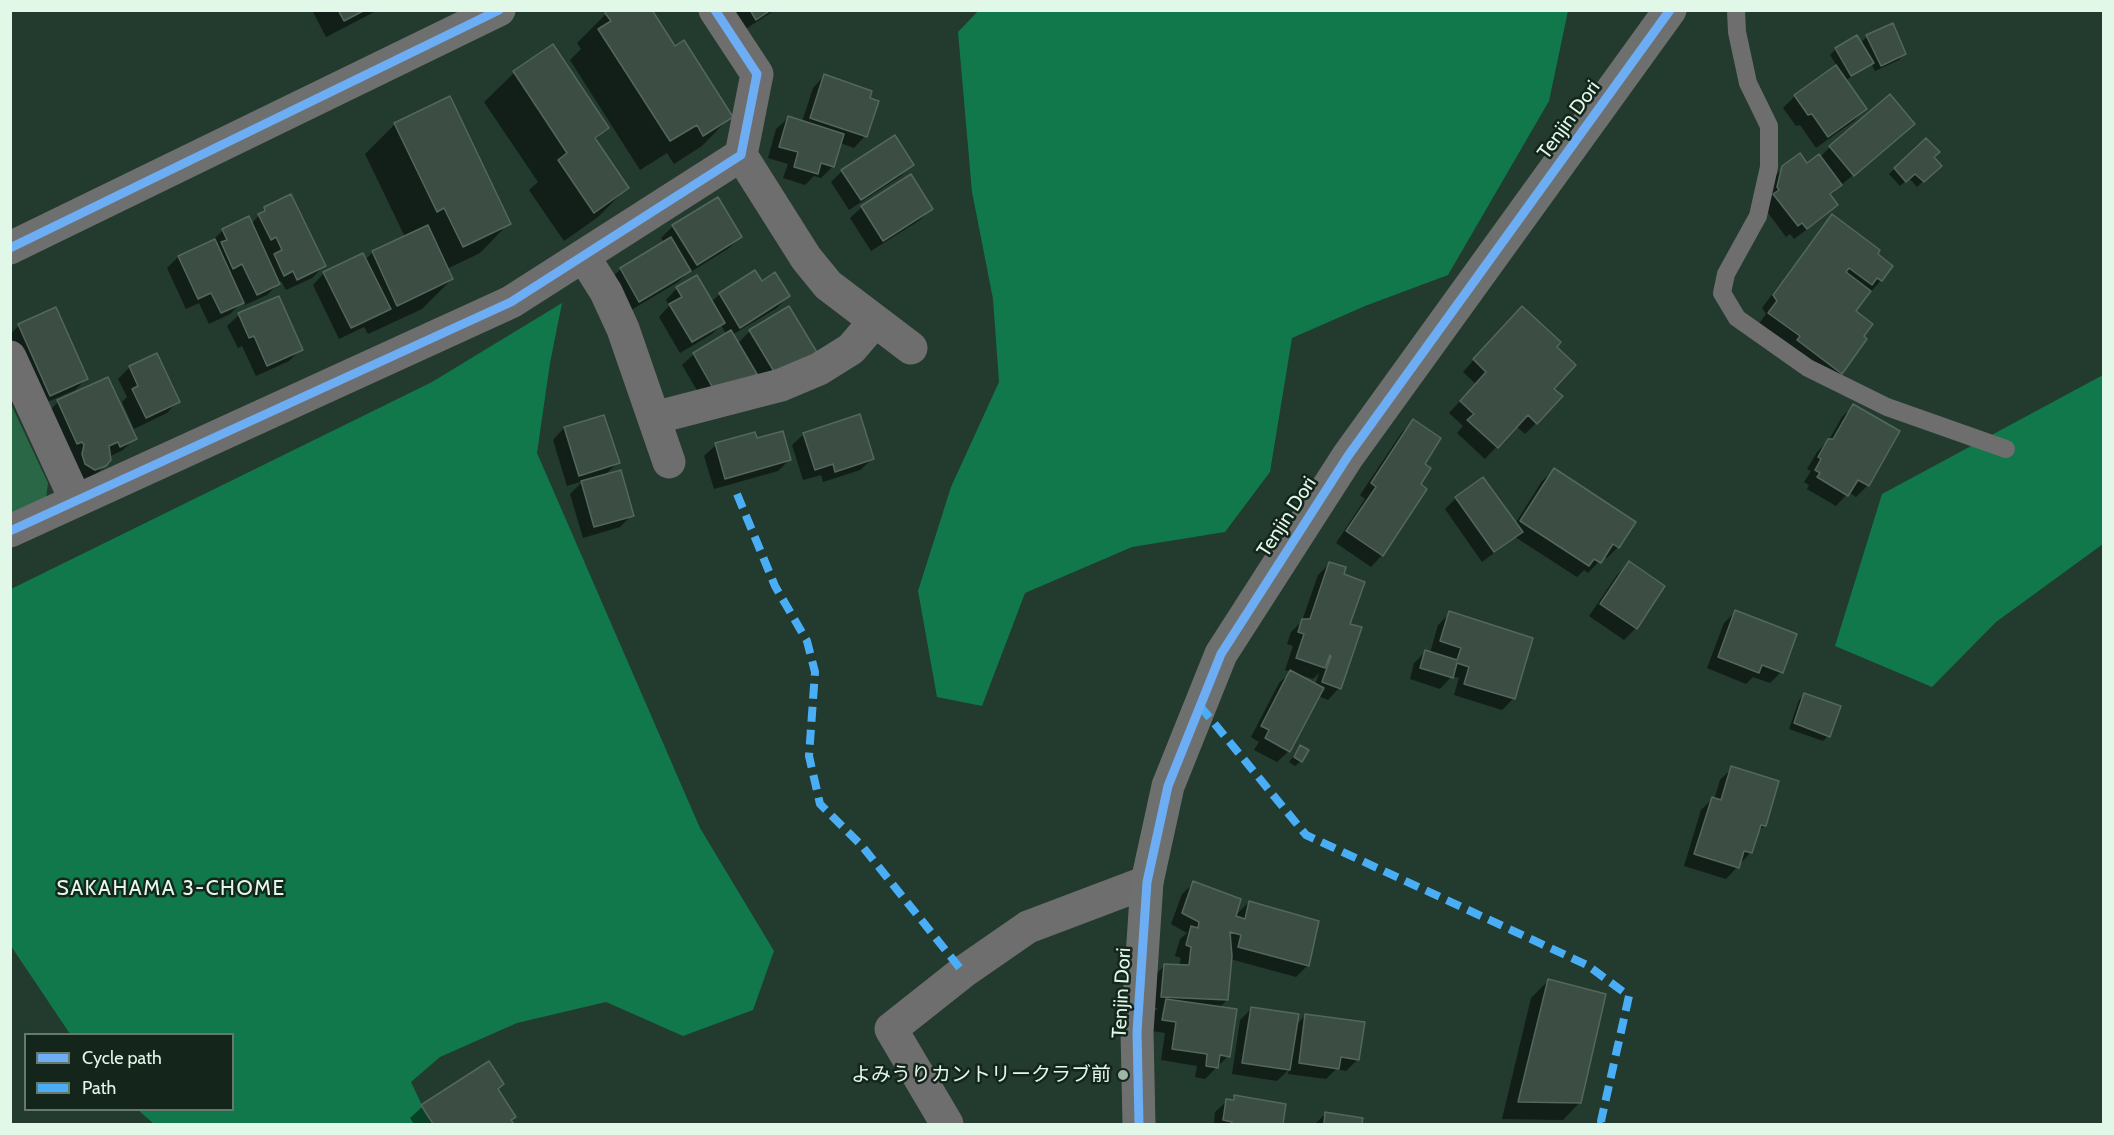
<!DOCTYPE html>
<html>
<head>
<meta charset="utf-8">
<style>
	body { margin:0 }
	#map { position:relative; width:2114px; height:1135px; overflow:hidden; background:#233a2e; font-family:Cabin,sans-serif }
	canvas { display:block }
	.frame { position:absolute; inset:0; border:12px solid #e1f7e8; pointer-events:none }
	.legend { position:absolute; left:24px; top:1033px; width:210px; height:78px; box-sizing:border-box; background:#14251b; border:2px solid #66796d; margin:0; padding:8px 10px; list-style:none; font-size:18px; color:#e1f7e8 }
	.legend li { display:flex; align-items:center; gap:12px; height:30px }
	.legend b { width:30px; border:2px solid #66796d }
</style>
</head>
<body>
<div id="map">
<canvas width="2114" height="1135"></canvas>
<div class="frame"></div>
<ul class="legend">
<li><b style="height:8px;background:#6dadf4"></b>Cycle path</li>
<li><b style="height:8px;background:#49aef6"></b>Path</li>
</ul>
</div>
<script>
const context = document.querySelector('canvas').getContext('2d');
context.lineJoin = 'round';
function fill(path, color) {
  context.fillStyle = color;
  context.fill(path, 'evenodd');
}
function shape(rows) {
  const path = new Path2D();
  for (const r of rows) {
    path.moveTo(r[0], r[1]);
    for (let i = 2; i < r.length; i += 2) path.lineTo(r[i], r[i + 1]);
  }
  return path;
}
function stroke(path, color, width, dash) {
  context.strokeStyle = color;
  context.lineWidth = width;
  context.lineCap = dash ? 'butt' : 'round';
  context.setLineDash(dash || []);
  context.stroke(path);
}
function label(font, color, halo, rows, align = 'center') {
  context.font = font + ' Cabin,"Noto Sans JP",sans-serif';
  context.lineWidth = 5;
  context.setLineDash([]);
  context.textBaseline = 'middle';
  context.strokeStyle = halo;
  context.fillStyle = color;
  for (const [text, x, y, turn = 0] of rows) {
    context.save();
    context.translate(x, y);
    context.rotate((+turn || 0) * Math.PI / 180);
    context.textAlign = isNaN(turn) ? turn : align;
    if (halo) context.strokeText(text, 0, 0);
    context.fillText(text, 0, 0);
    context.restore();
  }
}
const green = shape([
	[10,402,48,483,46,499,10,514]
]);
const forest = shape([
	[979,10,1568,11,1549,101,1448,275,1365,306,1292,338,1270,472,1225,532,1132,547,1025,593,982,706,937,697,918,591,951,487,999,382,993,299,972,192,958,32],
	[562,303,550,363,537,453,700,828,774,951,753,1010,683,1036,606,1002,517,1023,440,1057,411,1082,431,1124,154,1124,138,1110,232,1110,232,1034,70,1034,11,946,11,589,432,382],
	[2103,375,2103,544,1996,622,1932,687,1835,646,1882,494]
]);
const shadow = shape([
	[312,10,378,10,326,37],
	[732,10,775,10,744,30],
	[606,14,674,48,731,116,702,146,674,164,667,153,640,170,570,60,581,49,577,43],
	[1867,37,1904,54,1899,60,1875,71,1871,63,1845,81,1865,109,1854,121,1816,148,1800,125,1796,126,1783,108,1795,96,1837,66,1830,55,1836,49,1860,43],
	[553,46,607,128,595,140,627,188,598,217,564,241,529,190,538,182,484,102,514,73],
	[824,76,865,136,854,148,840,143,833,166,821,178,814,176,805,185,783,178,788,164,768,158,776,129,788,118,802,122,813,88],
	[449,98,509,223,480,253,447,269,452,279,422,309,368,334,364,327,339,339,313,285,324,273,365,260,373,252,405,237,365,154,395,124],
	[1902,135,1841,185,1830,196,1836,205,1825,216,1794,239,1790,234,1786,237,1763,206,1771,180,1783,168,1807,165,1820,157,1830,147],
	[1926,140,1932,158,1939,166,1917,187,1909,178,1900,186,1889,174],
	[912,165,901,176,849,210,831,182,842,171],
	[862,207,931,209,920,220,871,251,850,218],
	[265,209,324,266,312,278,286,290,281,281,267,295,245,305,243,301,230,314,209,324,199,303,186,309,167,268,178,257,212,241,223,230,251,224],
	[1832,216,1881,280,1854,311,1841,373,1829,384,1758,325,1766,314,1762,308,1821,228],
	[673,226,740,237,729,248,686,275,678,282,628,312,609,280,621,269,665,243,661,238],
	[761,283,788,296,777,308,732,335,737,344,750,331,816,354,766,388,756,372,743,385,707,407,682,365,694,354,726,334,721,325,712,334,680,353,659,317,669,306,666,300,677,288,711,302,720,294],
	[239,315,301,349,289,361,256,376,242,346,238,348,227,326],
	[1510,319,1555,347,1552,389,1536,423,1525,434,1516,426,1485,459,1457,433,1463,426,1449,413,1476,384,1463,372],
	[19,326,86,379,75,390,38,406,10,344,10,334],
	[157,355,178,401,167,413,134,429,122,402,127,397,118,379,130,367],
	[58,402,135,438,123,450,109,457,105,465,93,477,83,481,47,413],
	[1853,406,1868,485,1856,497,1849,492,1836,506,1807,489,1809,485,1804,482,1811,471,1807,469,1817,452,1829,440,1842,417],
	[1413,421,1422,465,1382,555,1371,567,1336,543,1365,499,1360,495,1402,432],
	[564,428,618,462,604,476,632,515,620,527,583,538,570,494,583,481,567,486,553,440],
	[804,434,872,459,860,470,823,482,821,475,803,480,792,445],
	[756,440,789,460,778,471,714,489,704,456,716,445],
	[1554,470,1618,547,1607,558,1604,556,1588,573,1584,570,1577,577,1515,537,1482,562,1445,509,1456,498,1515,524,1542,481],
	[1330,563,1342,575,1339,688,1328,700,1318,696,1289,751,1277,762,1254,750,1259,742,1251,737,1279,683,1291,672,1285,670,1293,646,1287,644,1291,632,1302,621,1318,575],
	[1319,673,1315,685,1299,676,1300,675,1313,679],
	[1629,563,1663,587,1636,628,1624,640,1589,616,1617,575],
	[1736,611,1781,672,1770,683,1753,677,1746,684,1707,668,1724,623],
	[1450,613,1532,639,1513,699,1502,710,1454,695,1459,678,1452,676,1440,689,1410,679,1414,663,1426,651,1430,653,1438,625],
	[1804,695,1828,736,1823,741,1789,729,1799,700],
	[1301,747,1301,761,1295,766,1289,762],
	[1732,768,1765,825,1757,832,1751,852,1726,879,1684,866,1701,810,1712,799,1714,800,1720,780],
	[1194,883,1234,917,1249,902,1308,965,1296,977,1230,959,1227,1000,1219,1008,1228,1056,1205,1079,1195,1077,1197,1066,1161,1060,1165,1033,1152,1031,1154,1012,1158,1008,1151,1008,1153,977,1165,965,1179,966,1181,958,1175,956,1180,939,1187,933,1171,924,1182,894],
	[1548,981,1580,1102,1563,1120,1502,1119,1531,998],
	[1252,1008,1296,1025,1306,1015,1358,1059,1346,1071,1336,1069,1326,1079,1288,1074,1289,1069,1277,1081,1232,1074,1240,1020],
	[489,1063,496,1090,512,1124,414,1124,410,1118,422,1107],
	[1235,1096,1285,1105,1281,1124,1214,1124,1215,1112,1227,1101,1230,1101],
	[1326,1113,1362,1119,1361,1124,1315,1124]
]);
const building = shape([
	[338,10,365,10,344,21,338,10],
	[608,10,652,10,675,46,684,40,733,117,703,136,697,125,670,141,598,29,611,21,605,13,608,10],
	[750,10,771,10,756,20,750,10],
	[1893,23,1906,54,1881,66,1866,35,1893,23],
	[1857,35,1874,63,1851,76,1835,48,1857,35],
	[553,44,609,128,595,138,629,188,594,213,558,160,567,153,513,71,553,44],
	[1836,65,1867,109,1828,137,1812,114,1808,115,1794,95,1836,65],
	[824,74,872,91,870,98,879,101,867,137,810,118,824,74],
	[1890,94,1915,124,1854,176,1829,146,1890,94],
	[450,96,511,224,463,247,444,208,437,212,394,123,450,96],
	[788,116,844,134,834,167,821,163,818,174,794,167,798,152,779,147,788,116],
	[895,135,914,165,861,200,841,170,895,135],
	[1926,138,1940,152,1934,157,1942,166,1924,182,1915,174,1906,182,1894,168,1926,138],
	[1800,153,1807,163,1819,154,1842,185,1830,194,1838,205,1807,229,1802,223,1798,226,1773,194,1779,190,1777,187,1782,166,1800,153],
	[911,174,933,209,883,241,861,206,911,174],
	[291,194,326,266,297,280,293,271,284,276,274,254,282,250,276,237,271,240,258,214,265,211,264,207,291,194],
	[718,197,742,237,697,265,672,225,718,197],
	[1832,214,1880,250,1878,254,1893,266,1882,281,1877,278,1872,285,1849,268,1846,272,1871,291,1856,311,1873,324,1864,336,1867,339,1842,374,1797,340,1800,336,1768,313,1777,301,1773,295,1832,214],
	[249,216,280,284,257,295,242,264,233,269,221,242,227,240,222,229,249,216],
	[428,225,453,279,397,306,372,251,428,225],
	[671,237,691,271,639,302,620,268,671,237],
	[215,239,244,303,221,313,211,293,198,299,178,256,215,239],
	[363,253,391,309,351,328,323,272,363,253],
	[755,270,762,281,775,272,790,296,740,328,719,293,755,270],
	[697,275,725,323,692,342,669,304,682,297,676,287,697,275],
	[279,296,303,350,267,366,254,336,249,338,238,313,279,296],
	[789,306,818,354,778,378,749,330,789,306],
	[1522,306,1561,342,1557,347,1576,365,1554,389,1563,396,1537,424,1528,415,1498,448,1467,420,1474,414,1460,401,1486,372,1473,359,1522,306],
	[56,307,88,379,50,396,18,324,56,307],
	[731,330,757,374,718,397,693,353,731,330],
	[157,353,180,402,146,418,132,389,138,386,129,366,157,353],
	[108,377,137,439,120,447,118,442,109,446,111,460,106,466,95,470,85,464,82,454,84,445,82,442,77,444,57,400,108,377],
	[1853,404,1900,431,1869,486,1858,480,1848,496,1817,477,1820,473,1815,470,1821,459,1818,457,1828,439,1833,439,1853,404],
	[860,414,874,459,835,472,833,464,815,470,803,433,860,414],
	[604,415,620,463,579,476,564,427,604,415],
	[1413,419,1441,438,1425,464,1431,468,1421,484,1427,489,1383,556,1346,531,1376,487,1371,483,1413,419],
	[783,431,791,460,725,479,715,443,755,432,757,438,783,431],
	[1554,468,1636,522,1619,548,1613,544,1601,563,1594,559,1589,566,1520,521,1554,468],
	[621,470,634,516,594,527,581,481,621,470],
	[1483,477,1523,532,1494,552,1455,497,1483,477],
	[1629,561,1665,586,1637,629,1600,604,1629,561],
	[1329,562,1346,567,1344,574,1365,582,1350,624,1362,627,1341,689,1322,682,1331,656,1330,655,1325,668,1296,658,1304,634,1298,632,1302,619,1310,619,1329,562],
	[1735,610,1797,634,1783,673,1762,665,1759,673,1718,657,1735,610],
	[1449,611,1533,638,1515,699,1464,684,1469,667,1457,663,1453,678,1420,668,1425,650,1457,660,1461,648,1440,641,1449,611],
	[1290,670,1324,688,1290,752,1265,738,1269,730,1261,726,1290,670],
	[1804,693,1841,706,1830,737,1794,723,1804,693],
	[1300,745,1309,750,1302,762,1294,757,1300,745],
	[1731,766,1779,781,1766,826,1761,825,1752,853,1744,851,1739,868,1694,854,1712,797,1721,800,1731,766],
	[1193,881,1241,899,1236,916,1245,919,1249,901,1319,921,1309,966,1238,947,1241,935,1230,932,1232,956,1228,1000,1161,997,1164,964,1189,965,1191,947,1186,945,1191,926,1198,928,1199,922,1182,913,1193,881],
	[1548,979,1606,994,1581,1103,1518,1102,1548,979],
	[1166,999,1237,1009,1230,1057,1220,1055,1218,1068,1206,1066,1207,1054,1172,1049,1176,1022,1162,1020,1166,999],
	[1251,1007,1299,1014,1290,1070,1242,1063,1251,1007],
	[1305,1014,1365,1022,1359,1060,1341,1057,1339,1069,1299,1063,1305,1014],
	[489,1061,504,1084,498,1089,516,1117,511,1120,514,1124,433,1124,421,1105,489,1061],
	[1234,1095,1286,1104,1283,1124,1231,1124,1232,1122,1223,1120,1226,1099,1234,1100,1234,1095],
	[1325,1112,1363,1118,1362,1124,1324,1124,1325,1112]
]);
const lane = shape([
	[1736,10,1737,32,1748,83,1769,126,1769,167,1758,216,1726,274,1722,293,1737,318,1808,368,1887,407,2006,449]
]);
const street = shape([
	[741,155,806,258,828,285,911,348],
	[584,257,606,292,623,329,669,462],
	[10,357,76,501],
	[654,418,781,385,819,369,851,349,875,321],
	[10,531,511,302,741,155,757,74,715,10],
	[947,1124,891,1029,963,972,1028,927,1147,882]
]);
const secondary = shape([
	[10,248,499,10],
	[1139,1124,1137,1032,1147,882,1168,786,1221,654,1348,456,1670,10]
]);
const quiet = shape([
	[737,494,775,586,807,641,815,672,809,756,820,804,862,846,963,972],
	[1200,706,1306,835,1587,965,1629,996,1601,1121,1602,1124]
]);
const cycleway = shape([
	[10,248,499,10],
	[10,531,511,302,741,155,757,74,715,10],
	[1139,1124,1137,1032,1147,882,1168,786,1221,654,1348,456,1670,10]
]);
const markers = [
	[1123,1075,6,"#9eb5a7"]
];
const streetNames = [
	["Tenjin Dori",1569,120,-54],
	["Tenjin Dori",1287,517,-57],
	["Tenjin Dori",1122,993,-87]
];
const poiNames = [
	["よみうりカントリークラブ前",1111,1075]
];
const neighbourhoodNames = [
	["SAKAHAMA 3-CHOME",171,889]
];
fill(green, '#296746');
fill(forest, '#10784b');
fill(shadow, '#0007');
fill(building, '#3c4e44');
stroke(building, '#54675c', 1.5);
stroke(lane, '#6f6e6f', 18);
stroke(street, '#6f6e6f', 33);
stroke(secondary, '#6e706f', 33);
stroke(quiet, '#49aef6', 8, [15, 8]);
stroke(cycleway, '#6dadf4', 9);
for (const [x, y, r, color] of markers) {
  const dot = new Path2D();
  dot.arc(x, y, r, 0, 2 * Math.PI);
  context.fillStyle = color;
  context.fill(dot);
  stroke(dot, '#14251b', 2);
}
label('20px', '#e1f7e8', '#14251b', streetNames);
label('20px', '#e1f7e8', '#14251b', poiNames, 'right');
context.letterSpacing = '1.5px';
label('21px', '#e1f7e8', '#14251b', neighbourhoodNames);
context.letterSpacing = '0px';
</script>
</body>
</html>
